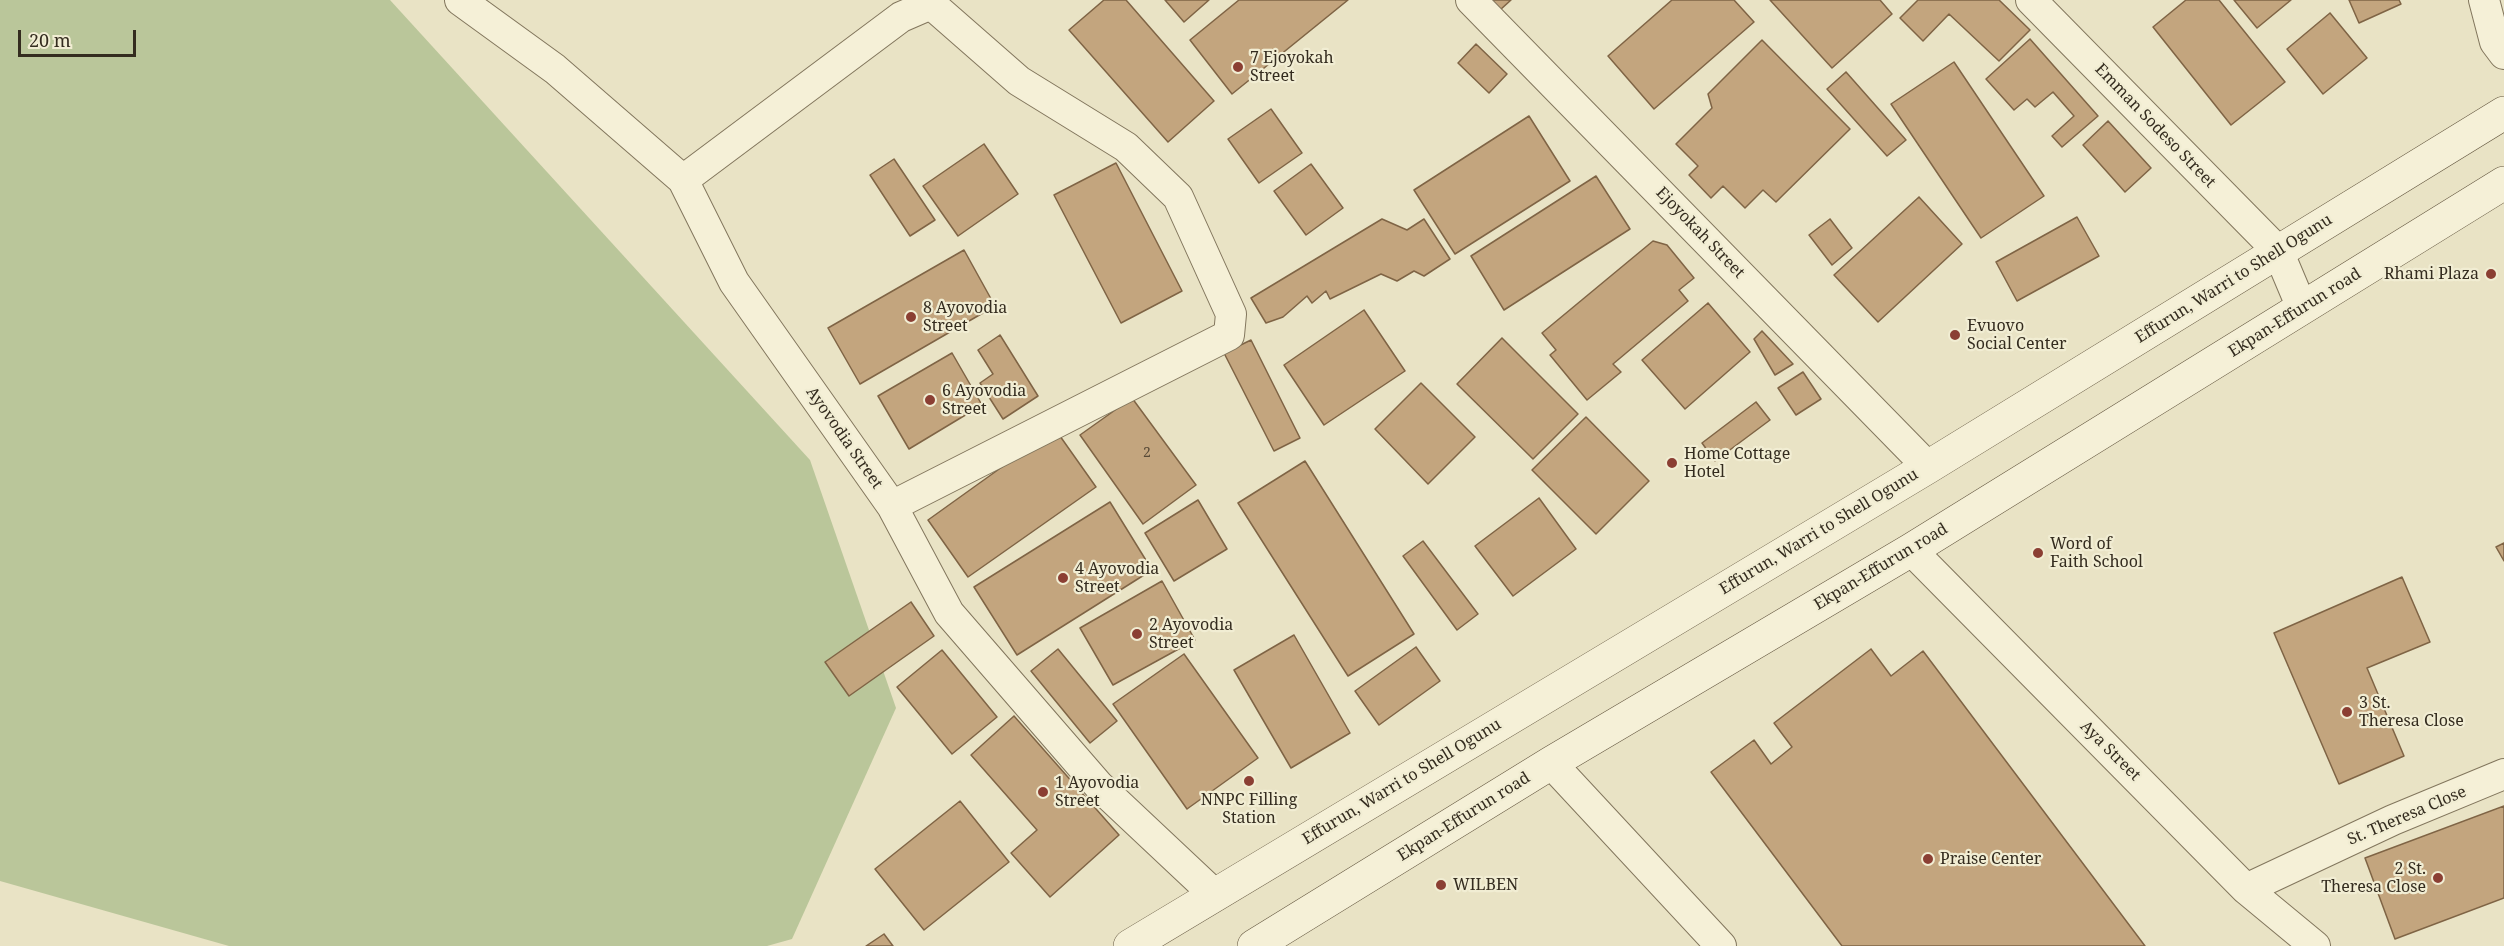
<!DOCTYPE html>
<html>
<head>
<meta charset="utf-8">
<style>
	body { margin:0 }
	#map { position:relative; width:2504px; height:946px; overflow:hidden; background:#e9e3c5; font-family:"Noto Serif",serif }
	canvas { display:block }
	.scale { position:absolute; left:18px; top:30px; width:118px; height:27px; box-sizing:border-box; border:3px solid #342c1f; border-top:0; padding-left:8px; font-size:18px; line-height:21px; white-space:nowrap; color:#342c1f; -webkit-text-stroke:4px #f1edd3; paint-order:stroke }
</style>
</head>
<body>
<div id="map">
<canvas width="2504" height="946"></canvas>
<div class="scale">20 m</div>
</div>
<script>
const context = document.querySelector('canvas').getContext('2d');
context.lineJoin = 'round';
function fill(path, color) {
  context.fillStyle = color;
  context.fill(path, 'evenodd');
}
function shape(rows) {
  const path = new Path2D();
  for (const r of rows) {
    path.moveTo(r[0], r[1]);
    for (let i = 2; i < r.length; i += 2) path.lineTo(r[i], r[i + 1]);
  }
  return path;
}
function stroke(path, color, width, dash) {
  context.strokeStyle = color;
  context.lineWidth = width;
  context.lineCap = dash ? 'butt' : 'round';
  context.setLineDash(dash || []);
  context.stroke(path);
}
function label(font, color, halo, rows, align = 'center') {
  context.font = font + ' "Noto Serif",serif';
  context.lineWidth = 4.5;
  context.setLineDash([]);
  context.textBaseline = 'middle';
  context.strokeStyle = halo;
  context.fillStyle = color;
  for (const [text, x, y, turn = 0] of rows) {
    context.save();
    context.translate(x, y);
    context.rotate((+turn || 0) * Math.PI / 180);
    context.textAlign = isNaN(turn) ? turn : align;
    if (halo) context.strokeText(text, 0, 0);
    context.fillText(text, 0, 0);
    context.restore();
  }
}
const green = shape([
	[0,0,390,0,810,460,896,708,792,939,767,946,229,946,0,881]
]);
const building = shape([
	[1104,0,1126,0,1214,101,1168,142,1069,30,1104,0],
	[1165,0,1209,0,1184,22,1165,0],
	[1239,0,1348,0,1232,94,1190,40,1239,0],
	[1491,0,1511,0,1500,10,1491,0],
	[1672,0,1734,0,1754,22,1654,109,1608,56,1672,0],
	[1770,0,1880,0,1892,14,1832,68,1770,0],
	[1918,0,1999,0,2030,30,1999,61,1949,14,1923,41,1900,18,1918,0],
	[2186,0,2219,0,2285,82,2231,125,2153,27,2186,0],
	[2234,0,2291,0,2257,28,2234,0],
	[2349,0,2399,0,2401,4,2359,23,2349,0],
	[2330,13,2367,58,2323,94,2287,49,2330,13],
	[2030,39,2098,116,2062,147,2052,136,2074,116,2053,92,2035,107,2027,99,2014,110,1986,79,2030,39],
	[1762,40,1850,129,1776,202,1763,190,1745,208,1723,186,1711,198,1689,175,1698,166,1676,144,1712,108,1708,94,1762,40],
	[1476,44,1507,74,1489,93,1458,63,1476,44],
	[1954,62,2044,196,1981,238,1891,104,1954,62],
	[1846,72,1906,140,1887,156,1827,89,1846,72],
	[1271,109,1302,153,1259,183,1228,139,1271,109],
	[1529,116,1570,181,1455,254,1414,190,1529,116],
	[2108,121,2151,168,2125,192,2083,145,2108,121],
	[984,144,1018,194,958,236,923,186,984,144],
	[894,159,935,220,910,236,870,175,894,159],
	[1116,163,1182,291,1121,323,1054,195,1116,163],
	[1311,164,1343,208,1306,235,1274,191,1311,164],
	[1596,176,1630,229,1504,310,1471,256,1596,176],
	[1919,197,1962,244,1878,322,1834,275,1919,197],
	[2077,217,2099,256,2017,301,1996,262,2077,217],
	[1382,219,1407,230,1424,219,1450,259,1424,276,1414,271,1397,281,1381,274,1330,299,1326,291,1312,303,1307,296,1283,317,1266,323,1251,298,1382,219],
	[1830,219,1852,248,1832,265,1809,235,1830,219],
	[1653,241,1667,245,1694,278,1679,290,1688,301,1613,364,1621,372,1587,400,1550,355,1556,350,1542,333,1653,241],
	[964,250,995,306,860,384,828,328,964,250],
	[1708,303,1750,352,1685,409,1642,360,1708,303],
	[1364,310,1405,371,1324,425,1284,365,1364,310],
	[1762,331,1793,364,1775,375,1754,339,1762,331],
	[1000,335,1038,396,1003,419,980,383,993,374,978,350,1000,335],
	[1502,338,1578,414,1533,459,1457,384,1502,338],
	[1251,340,1300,438,1274,451,1224,353,1251,340],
	[952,353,982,405,909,449,878,396,952,353],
	[1803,372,1821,399,1796,415,1778,388,1803,372],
	[1421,383,1475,437,1428,484,1375,429,1421,383],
	[1132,398,1196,485,1143,524,1080,435,1132,398],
	[1756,402,1770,420,1715,461,1702,443,1756,402],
	[1586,417,1649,481,1596,534,1532,470,1586,417],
	[1055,429,1096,487,968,577,928,520,1055,429],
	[1305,461,1414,634,1348,676,1238,503,1305,461],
	[1539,498,1576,549,1513,596,1475,546,1539,498],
	[1198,500,1227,549,1174,581,1145,533,1198,500],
	[1110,502,1152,570,1017,655,974,587,1110,502],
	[1423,541,1478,614,1457,630,1403,556,1423,541],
	[2504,543,2504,561,2496,547,2504,543],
	[2402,577,2430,642,2367,668,2404,756,2339,784,2274,633,2402,577],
	[1162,581,1195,640,1113,685,1080,628,1162,581],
	[911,602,934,636,849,696,825,662,911,602],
	[1294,635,1350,733,1291,768,1234,670,1294,635],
	[1416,647,1440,681,1379,725,1355,691,1416,647],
	[1058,649,1117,721,1090,743,1031,671,1058,649],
	[1871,649,1891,676,1923,651,2145,946,1842,946,1711,772,1754,740,1771,764,1792,747,1774,723,1871,649],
	[942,650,997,717,952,754,897,687,942,650],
	[1184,654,1258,758,1187,809,1113,704,1184,654],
	[1014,716,1119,835,1050,897,1011,853,1037,830,971,755,1014,716],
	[960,801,1009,862,924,930,875,869,960,801],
	[2504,806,2504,898,2395,939,2365,858,2504,806],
	[884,934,893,946,866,946,884,934]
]);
const minor = shape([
	[460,0,555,69,683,180,734,282,892,506,949,613,1099,786,1215,895],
	[1471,0,1928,467],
	[2031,0,2278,251,2302,308],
	[2484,0,2495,42,2504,54],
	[683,180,901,17,931,4,1019,81,1126,147,1178,197,1231,314,1229,335,892,506],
	[1911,550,2246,889,2315,946],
	[1551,763,1721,946],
	[2246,889,2393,820,2504,774]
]);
const secondary = shape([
	[1130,946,1928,467,2504,113],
	[1254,946,1551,763,1911,550,2504,183]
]);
const markers = [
	[1238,67,6,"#8b3f33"],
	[2491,274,6,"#8b3f33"],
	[911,317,6,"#8b3f33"],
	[1955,335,6,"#8b3f33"],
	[930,400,6,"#8b3f33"],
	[1672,463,6,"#8b3f33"],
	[2038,553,6,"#8b3f33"],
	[1063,578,6,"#8b3f33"],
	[1137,634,6,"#8b3f33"],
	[2347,712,6,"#8b3f33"],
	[1249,781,6,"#8b3f33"],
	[1043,792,6,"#8b3f33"],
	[1928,859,6,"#8b3f33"],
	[2438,878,6,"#8b3f33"],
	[1441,885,6,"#8b3f33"]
];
const numberNames = [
	["2",1147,453]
];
const poiNames = [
	["7 Ejoyokah",1250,58],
	["Street",1250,76],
	["Rhami Plaza",2479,274,"right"],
	["8 Ayovodia",923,308],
	["Street",923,326],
	["Evuovo",1967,326],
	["Social Center",1967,344],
	["6 Ayovodia",942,391],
	["Street",942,409],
	["Home Cottage",1684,454],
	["Hotel",1684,472],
	["Word of",2050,544],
	["Faith School",2050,562],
	["4 Ayovodia",1075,569],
	["Street",1075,587],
	["2 Ayovodia",1149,625],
	["Street",1149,643],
	["3 St.",2359,703],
	["Theresa Close",2359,721],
	["1 Ayovodia",1055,783],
	["Street",1055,801],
	["NNPC Filling",1249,800,"center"],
	["Station",1249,818,"center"],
	["Praise Center",1940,859],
	["2 St.",2426,869,"right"],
	["Theresa Close",2426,887,"right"],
	["WILBEN",1453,885]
];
const streetNames = [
	["Emman Sodeso Street",2155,126,46],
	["Ejoyokah Street",1700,233,46],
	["Effurun, Warri to Shell Ogunu",2234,279,-32],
	["Ekpan-Effurun road",2295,313,-32],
	["Ayovodia Street",844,438,55],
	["Effurun, Warri to Shell Ogunu",1819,532,-31],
	["Ekpan-Effurun road",1881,567,-31],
	["Aya Street",2110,751,45],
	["Effurun, Warri to Shell Ogunu",1402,782,-31],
	["St. Theresa Close",2407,816,-23],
	["Ekpan-Effurun road",1464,817,-32]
];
fill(green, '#bac69a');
fill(building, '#c3a57e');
stroke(building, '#7f6445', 1.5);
stroke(minor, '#82765d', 32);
stroke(secondary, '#645740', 34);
stroke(minor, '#f5f0d7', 30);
stroke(secondary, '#f5f0d7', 33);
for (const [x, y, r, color] of markers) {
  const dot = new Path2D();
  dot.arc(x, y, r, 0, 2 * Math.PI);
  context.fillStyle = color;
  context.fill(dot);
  stroke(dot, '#f1edd3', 2);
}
label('14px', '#584a37', null, numberNames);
label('16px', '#342c1f', '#f1edd3', poiNames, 'left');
label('16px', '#342c1f', '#f1edd3', streetNames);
</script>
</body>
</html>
